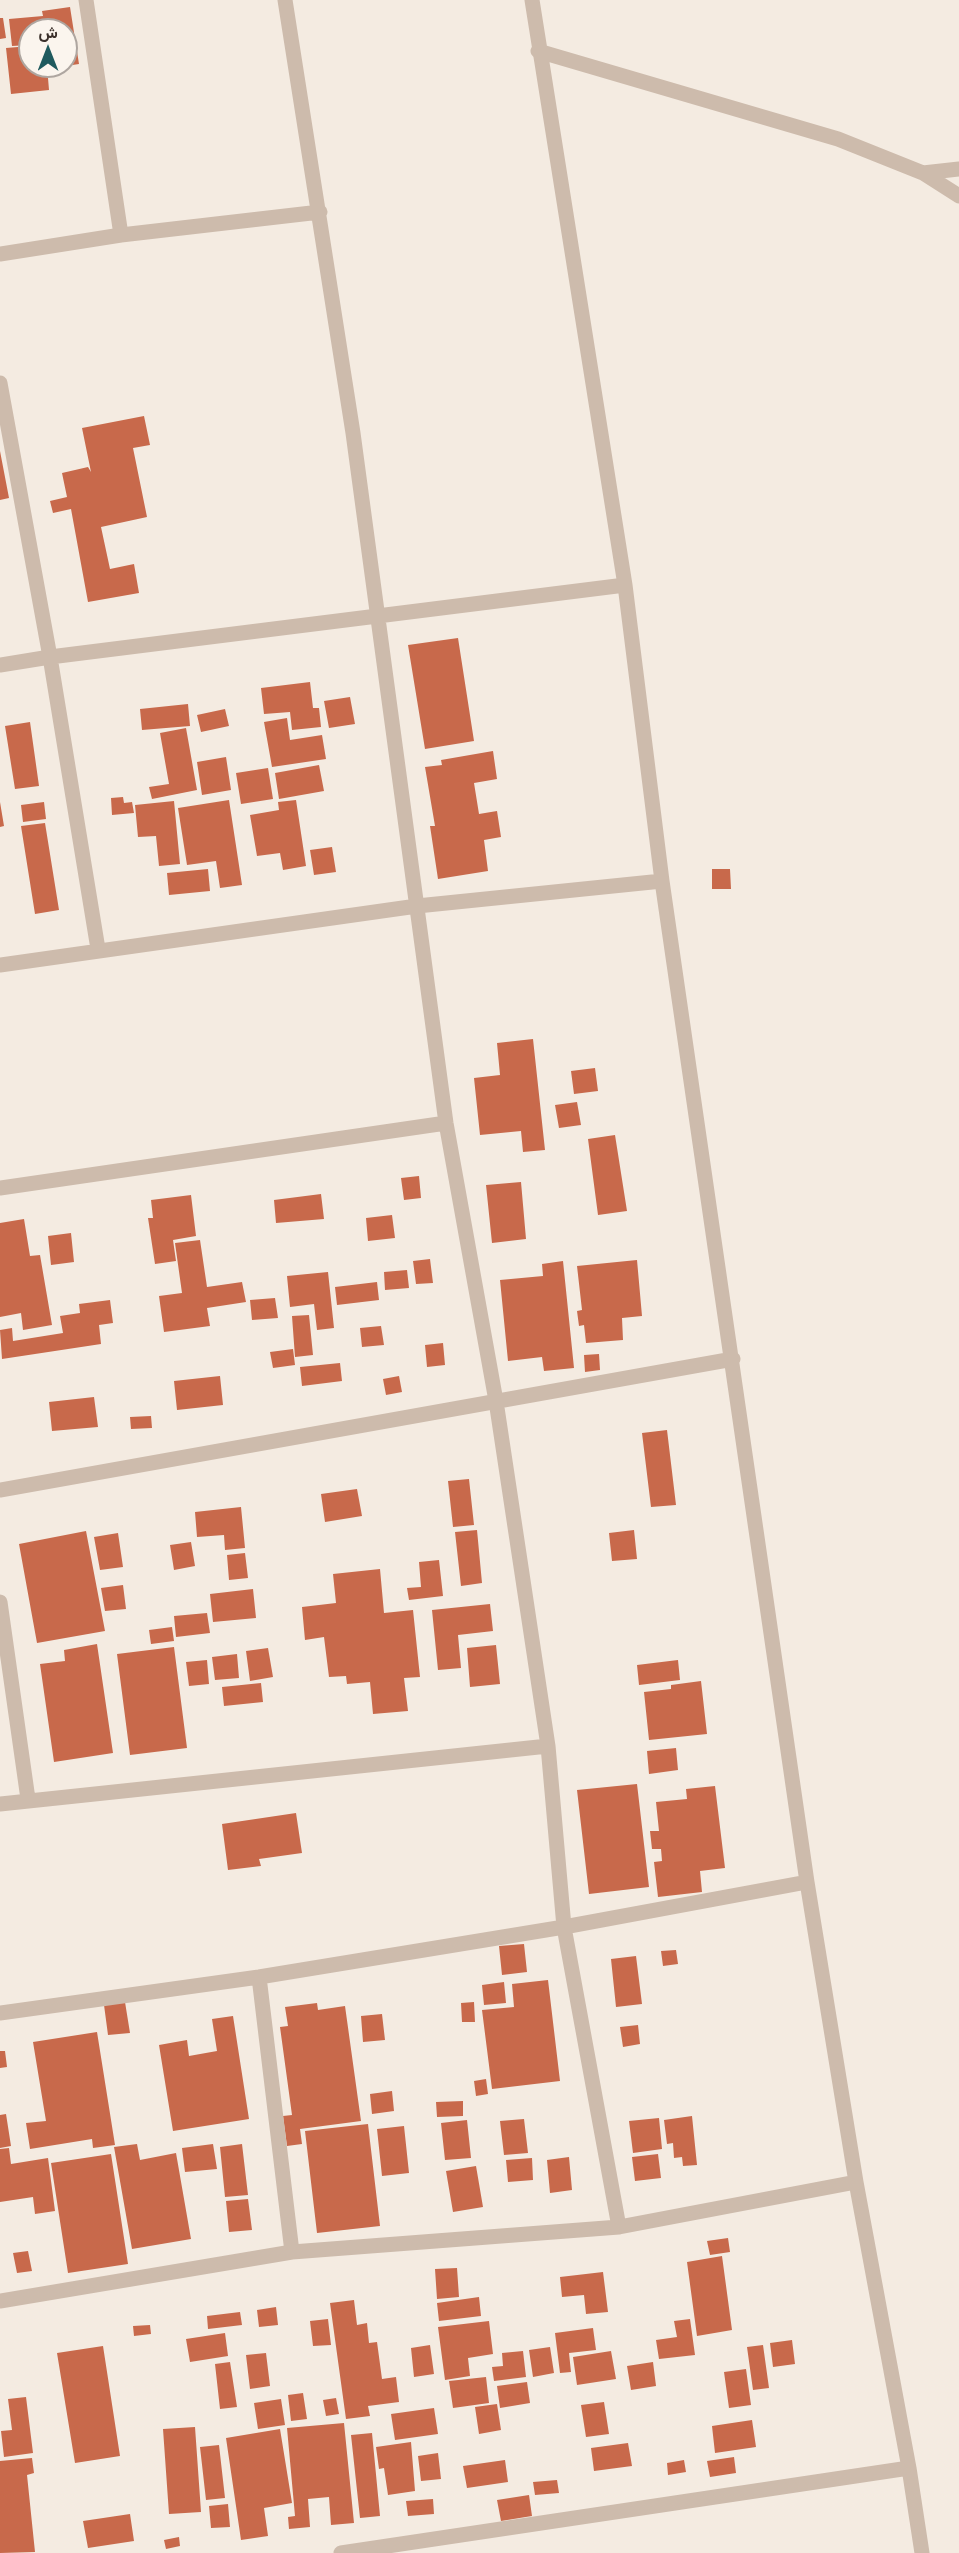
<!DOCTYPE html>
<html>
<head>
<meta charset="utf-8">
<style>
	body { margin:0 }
	#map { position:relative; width:959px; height:2553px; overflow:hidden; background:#f4ebe1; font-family:"Noto Sans",Vazirmatn,sans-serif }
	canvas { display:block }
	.north { position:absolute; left:18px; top:18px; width:60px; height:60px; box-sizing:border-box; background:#fbf5ee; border:2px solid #aea6a0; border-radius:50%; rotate:0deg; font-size:16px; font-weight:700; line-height:24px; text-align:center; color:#3b302b }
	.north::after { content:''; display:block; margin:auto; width:21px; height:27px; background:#1f5a5e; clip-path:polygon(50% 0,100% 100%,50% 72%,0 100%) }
</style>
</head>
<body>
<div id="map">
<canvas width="959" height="2553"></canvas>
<div class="north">ش</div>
</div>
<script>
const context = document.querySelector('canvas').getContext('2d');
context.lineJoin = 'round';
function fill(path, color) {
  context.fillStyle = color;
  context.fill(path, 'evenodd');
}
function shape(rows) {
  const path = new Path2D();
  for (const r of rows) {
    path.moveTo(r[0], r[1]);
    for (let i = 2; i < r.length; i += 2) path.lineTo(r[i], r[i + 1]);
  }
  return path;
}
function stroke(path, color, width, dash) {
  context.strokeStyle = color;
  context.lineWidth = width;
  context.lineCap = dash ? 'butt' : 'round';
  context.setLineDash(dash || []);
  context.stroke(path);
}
const building = shape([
	[70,7,79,64,66,66,66,30,30,30,30,45,12,46,9,19,43,16,42,11],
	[0,18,3,18,6,38,0,39],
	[30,46,30,66,47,66,49,90,11,94,6,48],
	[144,416,150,445,133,448,147,517,101,527,110,569,134,564,139,593,88,602,71,509,53,513,50,501,67,497,62,473,88,467,91,472,82,428],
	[0,451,9,498,0,500],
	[458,638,474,741,425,749,408,645],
	[310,682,313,708,319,708,321,727,292,730,290,712,264,714,261,688],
	[350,697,355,724,329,728,324,701],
	[188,704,190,726,142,730,140,709],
	[225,709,229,726,201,732,197,715],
	[287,718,290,740,322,735,326,759,272,767,264,722],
	[30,722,39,786,15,789,5,726],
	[186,728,197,790,152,799,149,787,169,784,160,733],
	[493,751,497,779,474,783,479,814,497,811,501,837,484,840,488,871,438,879,430,826,435,826,425,767,442,765,441,760],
	[226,757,231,790,202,795,197,762],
	[319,765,324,791,279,799,275,773],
	[268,768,273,799,241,804,236,773],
	[123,797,124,803,132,802,134,813,112,815,111,798],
	[229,800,242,885,220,888,216,861,187,865,178,808],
	[296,800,306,866,283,870,280,853,257,856,250,815,279,810,278,802],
	[174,801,180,864,159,866,156,836,138,837,135,805],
	[0,802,4,826,0,827],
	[44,802,46,819,23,822,21,805],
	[45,823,59,910,35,914,21,826],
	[332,847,336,872,314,875,310,850],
	[208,869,210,891,169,895,167,873],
	[712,869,730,869,731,889,712,889],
	[533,1039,545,1150,523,1152,521,1131,480,1135,474,1078,500,1075,497,1043],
	[595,1068,598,1091,574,1094,571,1071],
	[577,1102,581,1125,559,1128,555,1105],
	[615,1135,627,1211,598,1215,588,1139],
	[419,1176,421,1198,404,1200,401,1178],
	[521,1182,526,1239,492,1243,486,1185],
	[321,1194,324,1219,276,1223,274,1200],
	[191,1195,196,1236,173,1240,176,1261,155,1264,148,1218,153,1218,151,1200],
	[392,1215,395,1238,368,1241,366,1218],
	[24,1219,30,1256,40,1255,52,1325,23,1330,21,1313,0,1317,0,1223],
	[71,1233,74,1262,51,1265,48,1236],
	[200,1240,207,1287,242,1282,246,1302,207,1308,210,1326,164,1332,159,1296,182,1293,175,1243],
	[430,1259,433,1283,416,1284,413,1261],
	[637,1260,642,1316,622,1318,623,1340,586,1343,584,1325,579,1326,577,1311,582,1310,577,1266],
	[563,1261,574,1368,544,1371,542,1357,508,1361,500,1280,543,1276,542,1264],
	[407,1270,409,1288,385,1290,384,1272],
	[328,1272,334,1328,317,1330,314,1304,290,1307,287,1276],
	[377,1282,379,1300,337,1305,335,1287],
	[275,1298,278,1318,252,1320,250,1300],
	[110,1300,113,1323,99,1325,101,1344,2,1359,0,1330,12,1328,13,1341,63,1333,60,1316,80,1313,79,1304],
	[309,1315,313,1355,295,1357,292,1316],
	[381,1326,384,1345,362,1347,360,1328],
	[443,1343,445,1365,427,1367,425,1345],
	[293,1349,295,1365,273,1368,270,1352],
	[599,1354,600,1370,585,1372,584,1355],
	[340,1363,342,1381,302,1386,300,1367],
	[220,1376,223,1405,177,1410,174,1381],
	[399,1376,402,1392,386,1395,383,1379],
	[94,1397,98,1427,52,1431,49,1402],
	[151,1416,152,1428,131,1429,130,1417],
	[667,1430,676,1505,651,1507,642,1433],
	[469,1479,474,1525,453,1527,448,1481],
	[357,1489,362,1516,325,1522,321,1494],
	[241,1507,245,1548,225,1550,224,1535,197,1537,195,1512],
	[477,1530,482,1583,461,1586,455,1532],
	[634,1530,637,1559,612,1561,609,1533],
	[86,1531,105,1631,37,1643,19,1544],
	[118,1533,123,1567,100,1570,94,1537],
	[191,1542,195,1566,174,1570,170,1545],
	[245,1553,248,1578,229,1580,227,1555],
	[439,1560,443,1596,409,1600,407,1588,421,1587,419,1562],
	[380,1569,384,1613,413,1610,420,1677,404,1678,408,1711,373,1714,370,1682,347,1684,346,1676,329,1677,324,1637,305,1640,302,1607,336,1603,333,1574],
	[123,1585,126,1609,105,1611,101,1588],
	[253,1589,256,1618,213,1622,210,1594],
	[490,1604,493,1631,458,1635,461,1668,438,1670,432,1610],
	[207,1613,210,1633,176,1637,174,1616],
	[172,1627,174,1641,151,1644,149,1630],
	[97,1644,113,1753,54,1762,40,1664,65,1661,64,1650],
	[496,1645,500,1684,470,1687,467,1648],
	[174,1647,187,1748,130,1755,117,1654],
	[268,1648,273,1677,250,1681,246,1651],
	[237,1654,239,1678,215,1680,212,1657],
	[207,1660,209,1684,189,1686,186,1662],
	[678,1660,680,1680,639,1685,637,1665],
	[701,1681,707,1734,649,1740,644,1692,671,1689,671,1685],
	[261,1683,263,1702,224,1706,222,1687],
	[676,1748,678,1770,649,1774,647,1751],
	[637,1784,649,1887,589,1894,577,1790],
	[715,1786,725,1868,700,1871,702,1892,658,1897,654,1862,662,1861,661,1849,652,1849,650,1831,659,1831,656,1802,687,1799,686,1789],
	[296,1813,302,1853,259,1859,261,1866,228,1870,222,1824],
	[524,1944,527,1972,502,1975,499,1946],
	[676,1950,678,1964,663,1966,661,1951],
	[636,1956,642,2004,616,2007,611,1959],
	[548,1980,560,2081,492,2089,482,2010,514,2007,512,1984],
	[504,1982,506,2003,484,2005,482,1985],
	[125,2002,130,2033,108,2035,104,2005],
	[474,2002,475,2022,462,2022,461,2003],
	[317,2003,318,2010,345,2006,361,2121,300,2129,302,2144,287,2146,283,2116,292,2115,280,2027,288,2026,285,2007],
	[382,2014,385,2040,363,2042,361,2016],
	[233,2016,249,2119,173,2131,159,2045,187,2040,189,2056,217,2051,212,2019],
	[638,2025,640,2044,623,2047,620,2027],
	[97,2032,115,2145,93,2148,92,2139,30,2149,26,2123,46,2121,33,2042],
	[0,2051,5,2051,7,2067,0,2068],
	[486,2079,488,2094,476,2096,474,2081],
	[392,2091,394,2111,372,2114,370,2094],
	[463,2101,463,2116,437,2117,436,2102],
	[6,2114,11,2146,0,2148,0,2115],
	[692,2116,697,2165,683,2166,682,2157,674,2158,673,2143,667,2144,664,2120],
	[659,2118,662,2149,633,2153,629,2121],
	[524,2119,528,2153,504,2155,500,2121],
	[467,2120,471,2158,445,2160,441,2123],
	[368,2124,380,2226,317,2233,305,2131],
	[404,2126,409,2173,382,2176,377,2129],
	[137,2144,140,2160,176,2153,191,2239,132,2249,114,2147],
	[213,2144,217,2169,185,2172,182,2148],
	[242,2144,248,2195,225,2197,220,2147],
	[9,2148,11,2164,48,2158,55,2211,35,2214,33,2197,0,2202,0,2149],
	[111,2154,128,2264,68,2273,51,2163],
	[658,2154,661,2178,635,2181,632,2157],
	[569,2157,572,2190,550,2193,547,2160],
	[532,2158,533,2180,508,2182,506,2160],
	[476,2166,483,2207,453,2212,446,2171],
	[248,2199,252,2230,229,2232,226,2201],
	[728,2238,730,2252,710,2255,707,2241],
	[28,2251,32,2271,17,2273,13,2253],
	[722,2256,732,2330,697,2336,687,2262],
	[457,2268,459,2297,437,2299,435,2269],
	[603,2272,608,2312,586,2314,584,2295,562,2297,560,2277],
	[479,2297,481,2316,439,2321,437,2303],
	[354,2300,357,2325,367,2323,369,2343,377,2342,382,2379,396,2377,399,2402,368,2406,370,2416,346,2419,330,2303],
	[276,2307,278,2325,259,2327,257,2310],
	[240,2312,242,2325,208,2329,207,2316],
	[328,2319,331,2345,313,2346,310,2321],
	[690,2319,695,2355,659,2359,656,2340,677,2337,674,2321],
	[489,2321,493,2354,468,2358,470,2376,445,2380,438,2327],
	[150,2325,151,2334,134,2336,133,2326],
	[593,2328,596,2350,569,2353,571,2372,560,2373,555,2333],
	[225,2333,228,2356,190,2362,186,2339],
	[792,2340,795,2364,773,2367,770,2343],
	[430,2345,434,2374,414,2377,411,2348],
	[763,2345,769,2388,753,2390,747,2347],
	[103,2346,120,2456,75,2463,57,2353],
	[550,2347,554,2373,533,2377,529,2350],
	[523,2351,526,2377,494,2381,492,2367,503,2366,502,2353],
	[611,2351,616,2379,577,2385,573,2357],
	[266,2353,270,2386,250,2389,246,2355],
	[230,2362,237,2407,220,2409,215,2364],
	[653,2362,656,2386,631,2390,627,2366],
	[746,2369,751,2405,729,2408,724,2372],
	[486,2377,489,2403,453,2408,449,2381],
	[527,2382,530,2403,500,2408,497,2386],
	[303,2393,307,2419,291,2421,288,2395],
	[26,2397,33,2453,4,2457,1,2431,12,2430,8,2399],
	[336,2398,339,2414,326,2416,323,2400],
	[281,2399,285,2425,258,2429,254,2403],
	[604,2402,609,2434,586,2437,581,2405],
	[497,2404,501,2430,479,2434,475,2407],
	[434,2408,438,2434,395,2440,391,2414],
	[752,2420,756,2447,715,2453,712,2426],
	[344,2423,354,2523,331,2525,329,2497,308,2499,310,2527,289,2529,288,2517,295,2516,287,2428],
	[195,2427,201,2512,169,2514,163,2429],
	[280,2429,292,2503,264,2508,268,2536,241,2540,226,2438],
	[372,2433,380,2516,360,2518,351,2435],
	[411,2442,415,2491,388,2495,384,2468,379,2469,376,2447],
	[628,2443,632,2466,594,2471,591,2448],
	[219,2445,225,2498,206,2500,200,2447],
	[438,2453,441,2479,421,2481,418,2456],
	[734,2457,736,2473,710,2477,707,2461],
	[32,2458,34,2473,27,2475,35,2552,0,2553,0,2461],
	[505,2460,508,2482,467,2488,463,2466],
	[684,2460,686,2472,668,2475,667,2463],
	[557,2480,559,2493,535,2495,533,2482],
	[529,2495,532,2516,501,2521,497,2500],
	[433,2499,434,2514,408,2516,406,2501],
	[228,2504,230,2527,211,2528,209,2506],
	[130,2514,134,2541,88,2548,83,2521],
	[179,2537,180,2546,166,2549,164,2540]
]);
const minor = shape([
	[86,0,121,235],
	[285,0,353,433,446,1123,496,1401,548,1746,564,1927,619,2227],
	[532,0,625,585,662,881,807,1882,856,2182,909,2468,922,2553],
	[538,51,838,139,923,173,959,196],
	[923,173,959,169],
	[0,254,121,235,320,212],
	[0,383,50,657,98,949],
	[0,665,50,657,625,585],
	[0,965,417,906,662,881],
	[0,1188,446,1123],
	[0,1490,733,1359],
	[0,1602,28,1799],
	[0,1804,548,1746],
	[259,1977,292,2252],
	[0,2013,259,1977,564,1927,807,1882],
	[0,2301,292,2252,619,2227,856,2182],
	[341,2553,909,2468]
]);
fill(building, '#c8694b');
stroke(minor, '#cdbbac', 15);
</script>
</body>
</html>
